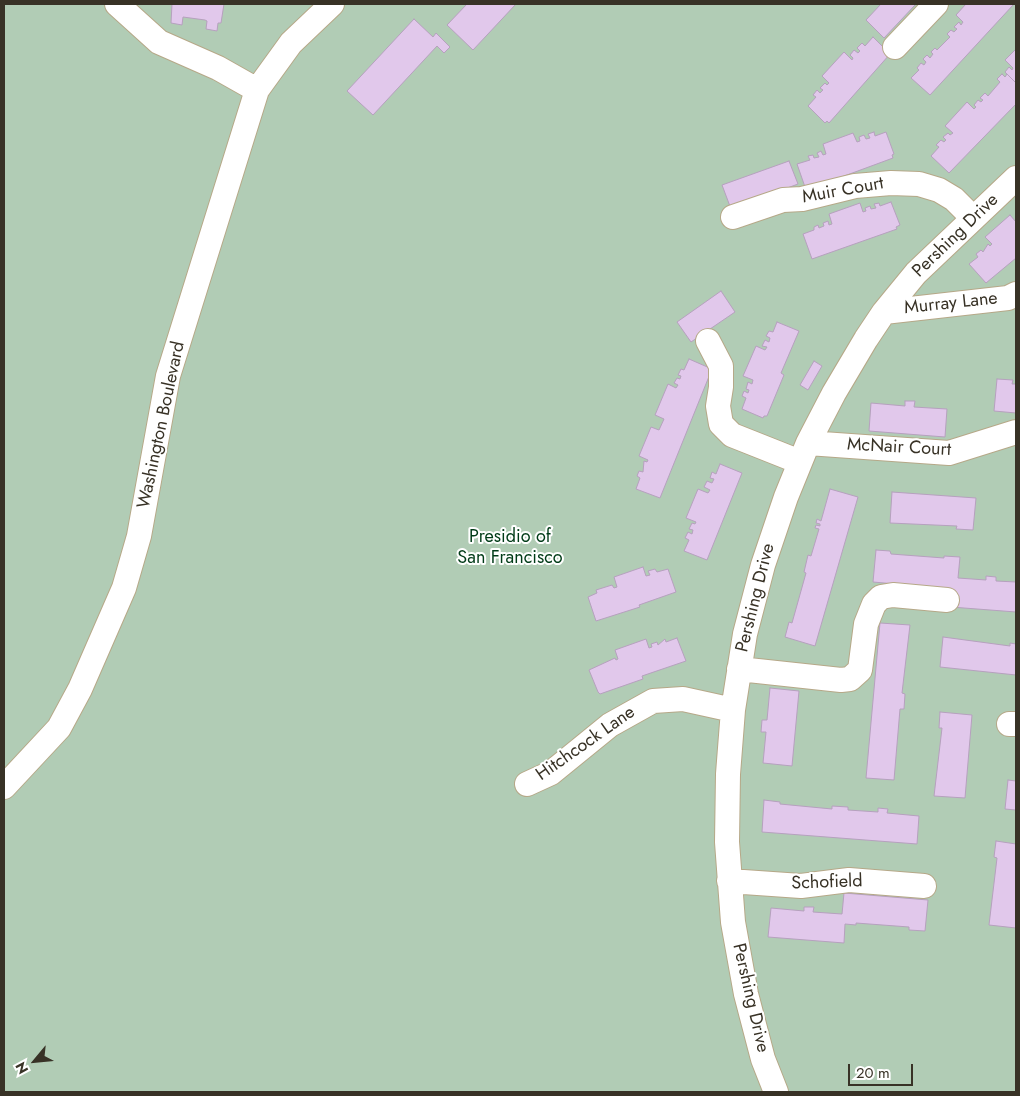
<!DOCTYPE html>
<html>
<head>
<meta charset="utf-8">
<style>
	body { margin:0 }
	#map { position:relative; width:1020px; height:1096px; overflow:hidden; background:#f9e9c8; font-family:Jost,sans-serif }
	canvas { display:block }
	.frame { position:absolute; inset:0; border:5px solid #383226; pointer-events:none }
	.north { position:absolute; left:10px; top:1036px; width:50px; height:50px; -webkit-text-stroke:4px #fff; paint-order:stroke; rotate:242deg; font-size:14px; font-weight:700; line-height:20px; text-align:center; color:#383226 }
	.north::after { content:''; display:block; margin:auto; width:18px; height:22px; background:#383226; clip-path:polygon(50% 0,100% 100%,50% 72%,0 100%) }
	.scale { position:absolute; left:848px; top:1064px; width:65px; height:22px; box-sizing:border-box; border:2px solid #383226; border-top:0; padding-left:6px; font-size:15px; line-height:18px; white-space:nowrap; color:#383226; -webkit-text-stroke:4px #fff; paint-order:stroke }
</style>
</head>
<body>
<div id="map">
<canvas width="1020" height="1096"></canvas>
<div class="frame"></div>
<div class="north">N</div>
<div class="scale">20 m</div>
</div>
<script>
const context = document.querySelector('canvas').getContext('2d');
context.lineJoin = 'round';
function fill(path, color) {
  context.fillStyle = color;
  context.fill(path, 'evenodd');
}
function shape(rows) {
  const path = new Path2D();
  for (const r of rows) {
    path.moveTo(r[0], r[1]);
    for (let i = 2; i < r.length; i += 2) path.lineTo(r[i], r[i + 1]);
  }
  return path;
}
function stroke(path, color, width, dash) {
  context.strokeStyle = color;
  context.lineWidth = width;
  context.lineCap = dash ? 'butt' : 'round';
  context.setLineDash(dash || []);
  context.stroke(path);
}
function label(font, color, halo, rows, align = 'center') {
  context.font = font + ' Jost,sans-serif';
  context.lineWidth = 4;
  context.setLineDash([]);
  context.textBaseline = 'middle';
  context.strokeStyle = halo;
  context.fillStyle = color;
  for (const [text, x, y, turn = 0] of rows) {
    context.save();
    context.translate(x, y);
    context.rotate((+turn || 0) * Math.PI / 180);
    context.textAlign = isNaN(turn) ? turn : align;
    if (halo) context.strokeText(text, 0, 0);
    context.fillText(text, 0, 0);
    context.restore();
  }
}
const green = shape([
	[4,4,1016,4,1016,1092,4,1092]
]);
const building = shape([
	[172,4,224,4,221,23,218,23,217,31,206,29,207,21,205,20,183,17,182,25,171,23,172,4],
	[467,4,516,4,473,50,447,25,467,4],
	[881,4,916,4,884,38,866,20,881,4],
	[966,4,1014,4,930,95,911,78,919,70,917,68,921,63,924,65,926,62,923,59,927,55,930,58,933,54,931,52,935,48,937,50,950,37,947,34,951,30,954,32,957,29,954,27,959,22,961,25,963,22,956,15,966,4],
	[414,19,433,37,436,33,450,47,444,53,437,46,373,115,347,91,414,19],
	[873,37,890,54,829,123,827,121,825,123,808,106,816,97,813,95,817,90,820,93,823,90,820,88,825,83,827,85,829,83,822,76,844,52,852,60,853,58,850,55,854,50,858,53,860,51,857,48,862,43,865,46,873,37],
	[1016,49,1016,83,1005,72,1009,67,1012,70,1013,68,1005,60,1016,49],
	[1002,74,1005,77,1007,74,1016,83,1016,104,949,173,931,156,939,147,936,145,941,140,944,142,946,140,943,137,948,133,950,135,953,133,945,126,967,102,974,109,976,107,974,105,978,100,981,102,983,100,980,98,985,93,988,96,1000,82,997,79,1002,74],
	[874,132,875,136,886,132,894,154,892,155,893,158,809,189,805,187,797,164,810,160,808,156,813,155,814,158,819,157,817,153,821,151,823,155,826,154,823,144,853,133,857,142,860,141,859,137,864,135,866,139,870,138,868,134,874,132],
	[789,161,798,184,731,209,722,185,789,161],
	[891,202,900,225,896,227,897,229,812,259,803,234,814,230,814,227,818,225,819,228,824,226,823,223,828,221,829,225,832,224,829,214,860,203,863,212,866,211,865,208,870,206,871,209,876,208,874,204,879,203,880,206,891,202],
	[1010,215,1016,222,1016,258,986,283,969,264,978,257,976,254,981,250,983,252,988,244,990,246,992,244,985,237,1010,215],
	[721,291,735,312,691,342,677,322,721,291],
	[777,322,799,331,781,373,784,375,767,416,764,416,763,418,742,409,746,398,742,396,744,391,748,393,749,390,746,389,748,382,752,384,753,380,743,376,756,346,765,350,767,347,762,346,765,340,769,342,770,338,766,336,769,331,773,332,777,322],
	[689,359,712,369,660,498,636,489,640,478,637,476,639,471,643,472,644,461,647,462,648,460,639,456,651,427,659,430,664,419,655,415,668,384,676,388,678,385,674,383,677,378,680,379,681,376,678,375,681,369,684,370,689,359],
	[814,361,822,366,808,390,800,385,814,361],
	[997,379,1013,380,1012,384,1016,384,1016,413,994,411,997,379],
	[905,401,915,401,914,407,947,409,945,437,869,431,871,403,905,406,905,401],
	[720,464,742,473,707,560,684,551,689,540,685,538,688,532,692,534,693,530,689,529,692,523,695,524,696,522,686,518,698,489,708,493,710,490,704,487,707,481,712,483,714,479,710,478,712,472,716,474,720,464],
	[830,489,858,497,815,646,785,637,789,622,792,623,806,573,804,572,808,555,811,556,819,529,815,528,816,525,820,526,820,524,816,523,817,519,821,521,830,489],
	[892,492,976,498,973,530,956,529,957,526,890,523,892,492],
	[876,550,890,551,891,554,944,558,944,556,960,557,958,578,986,580,986,576,996,577,996,581,1016,582,1016,612,951,607,952,589,873,582,876,550],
	[643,567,646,576,650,575,648,571,655,569,657,572,668,569,676,592,639,605,640,607,596,621,588,597,597,593,596,590,612,585,614,588,617,587,614,577,643,567],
	[880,623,910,625,902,693,905,694,904,709,900,709,894,780,866,778,880,623],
	[943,637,1010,646,1010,643,1016,644,1016,675,940,667,943,637],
	[677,638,686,661,642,676,643,679,600,694,598,692,589,670,615,658,616,660,618,659,615,650,646,639,649,648,652,647,651,644,657,642,658,645,665,639,666,642,677,638],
	[770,688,799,691,792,766,763,763,766,732,761,732,762,720,767,720,770,688],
	[940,712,972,715,965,798,934,796,942,728,939,728,940,712],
	[1008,780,1016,781,1016,810,1005,809,1008,780],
	[764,800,780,802,780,804,832,809,832,806,848,807,848,810,878,812,878,808,888,809,887,813,919,816,917,844,762,832,764,800],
	[996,841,1016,844,1016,928,989,925,997,858,994,857,996,841],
	[844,893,928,900,925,931,909,930,909,927,856,923,856,925,845,924,844,943,768,937,771,908,804,911,804,907,814,907,813,912,842,914,844,893]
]);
const minor = shape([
	[117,4,159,42,218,68,257,90],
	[895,47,936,4],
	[733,217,783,200,802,199,855,186,891,183,919,184,939,190,954,199,973,218],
	[884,312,1008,298,1016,294],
	[708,341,721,366,721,387,718,406,721,424,732,435,800,462],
	[808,443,949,453,1016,432],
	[739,669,841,680,850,679,860,670,866,624,874,604,881,597,893,595,947,600],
	[1009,724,1016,724],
	[527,784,551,773,610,725,653,701,683,699,733,710],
	[4,787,59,728,80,689,124,588,139,536,168,376,257,90,291,43,332,4],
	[729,881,801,886,849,880,924,886],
	[776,1092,763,1059,746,994,733,922,727,842,728,774,733,710,745,634,763,565,786,497,808,443,834,393,866,339,884,312,916,273,1016,178]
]);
const streetNames = [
	["Muir Court",843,191,-10],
	["Pershing Drive",956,236,-44],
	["Murray Lane",951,304,-6],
	["Washington Boulevard",162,425,-78],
	["McNair Court",899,448,3],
	["Pershing Drive",756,598,-76],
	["Hitchcock Lane",586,744,-35],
	["Schofield",827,883,-2],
	["Pershing Drive",750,998,77]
];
const parkNames = [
	["Presidio of",510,538],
	["San Francisco",510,559]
];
fill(green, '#b1ccb5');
fill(building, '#e1c8eb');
stroke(building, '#b6a1be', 1);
stroke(minor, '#b6a888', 26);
stroke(minor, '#fff', 24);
label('18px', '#383226', '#fff', streetNames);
label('18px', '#003b17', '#fff', parkNames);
</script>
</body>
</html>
